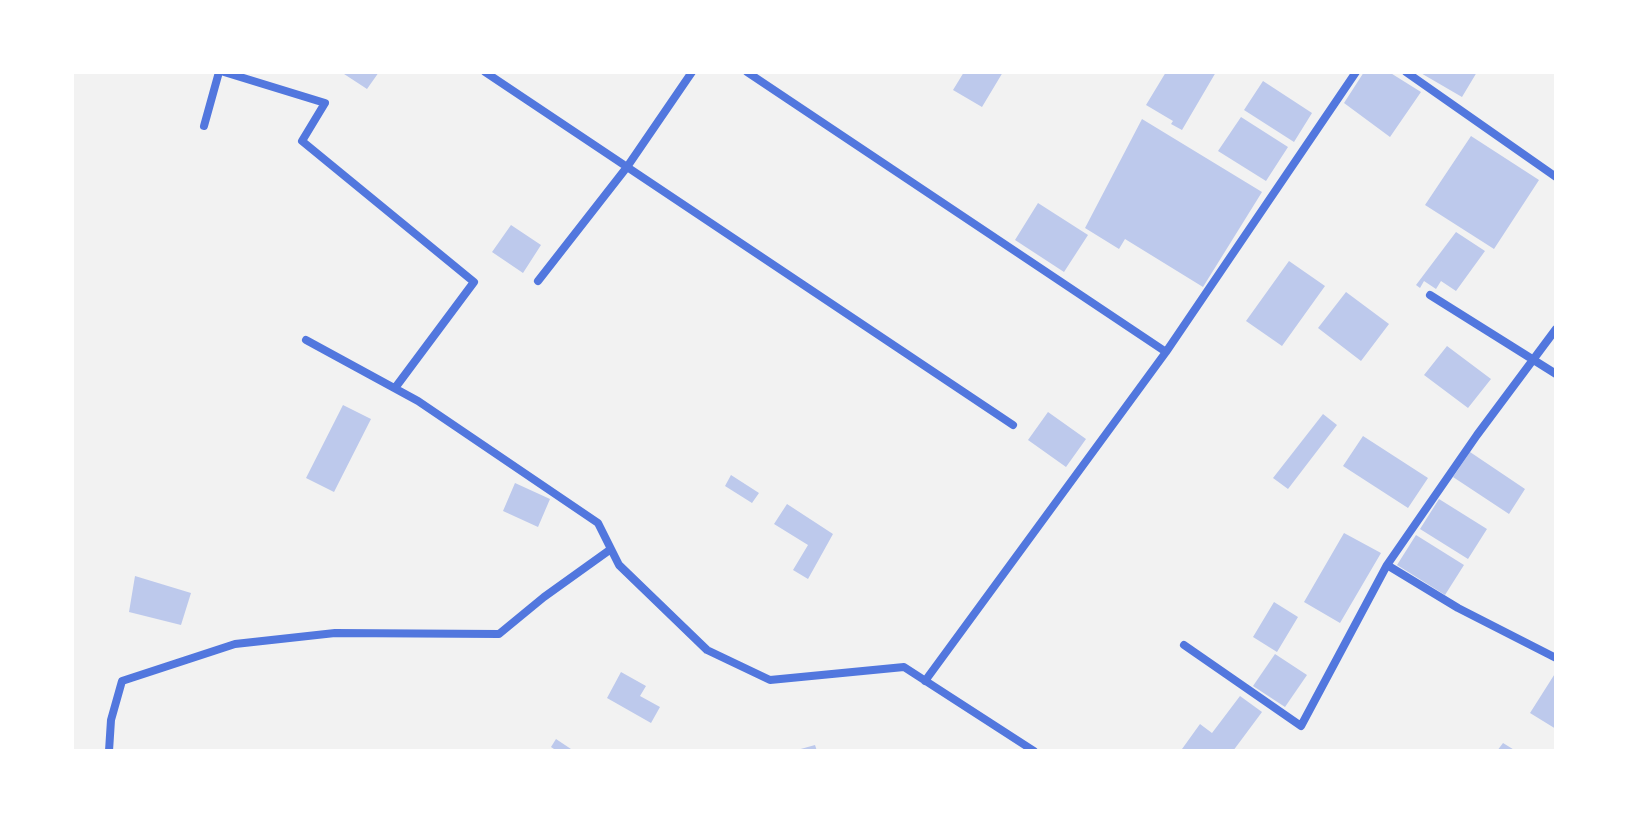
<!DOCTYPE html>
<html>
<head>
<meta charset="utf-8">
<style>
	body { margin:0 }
	#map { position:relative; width:1628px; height:823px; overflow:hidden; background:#f2f2f2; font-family:Overpass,sans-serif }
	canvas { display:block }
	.frame { position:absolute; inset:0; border:74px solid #fff; pointer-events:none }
</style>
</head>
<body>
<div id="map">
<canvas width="1628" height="823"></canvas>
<div class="frame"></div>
</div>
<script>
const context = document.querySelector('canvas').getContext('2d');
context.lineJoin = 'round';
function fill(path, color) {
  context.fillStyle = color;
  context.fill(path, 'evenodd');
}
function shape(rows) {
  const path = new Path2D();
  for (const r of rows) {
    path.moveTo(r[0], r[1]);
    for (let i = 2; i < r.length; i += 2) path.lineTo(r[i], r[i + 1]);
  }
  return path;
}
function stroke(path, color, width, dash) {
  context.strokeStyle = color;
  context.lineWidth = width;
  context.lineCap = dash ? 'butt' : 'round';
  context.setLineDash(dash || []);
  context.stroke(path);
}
const building = shape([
	[341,72,379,72,367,89],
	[964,72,1003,72,982,107,953,90],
	[1166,72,1216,72,1182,130,1171,124,1173,121,1146,105],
	[1364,72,1389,72,1421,92,1390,137,1344,103],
	[1419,72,1477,72,1462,97],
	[1263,81,1312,113,1294,142,1244,110],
	[1241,117,1288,147,1266,181,1218,151],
	[1142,119,1262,192,1203,287,1125,239,1119,249,1085,228],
	[1471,136,1539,180,1494,249,1425,205],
	[1038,203,1088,235,1064,272,1015,240],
	[511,225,541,245,523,273,492,252],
	[1456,232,1485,251,1456,291,1441,281,1436,289,1424,281,1420,288,1416,285],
	[1289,261,1325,286,1282,346,1246,321],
	[1346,292,1389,324,1361,361,1318,328],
	[1447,346,1491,379,1468,408,1424,375],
	[343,405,371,419,334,492,306,478],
	[1048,412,1086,439,1066,467,1028,440],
	[1323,414,1337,425,1288,489,1273,478],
	[1363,436,1428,478,1408,508,1343,466],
	[1470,452,1525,489,1509,514,1453,477],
	[731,475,759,493,752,503,725,486],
	[515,483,550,499,538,527,503,511],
	[1439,499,1487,529,1468,559,1420,529],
	[787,504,833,534,808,579,793,570,808,545,774,524],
	[1344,533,1381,553,1340,623,1304,602],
	[1416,535,1464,565,1445,595,1397,565],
	[135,576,191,593,181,625,129,612],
	[1274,602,1298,617,1277,652,1253,637],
	[1275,654,1307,675,1285,707,1253,686],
	[621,672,646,686,640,696,660,707,651,723,607,698],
	[1556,672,1556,729,1530,713],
	[1240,696,1262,712,1233,751,1182,749,1200,724,1212,733],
	[556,739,574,751,557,751,551,747],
	[1503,743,1516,751,1497,751],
	[815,745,817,751,797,751,797,750]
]);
const minor = shape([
	[224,72,325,103,302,141,474,282,395,388],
	[485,72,1013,425],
	[747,72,1166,352],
	[1406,72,1556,177],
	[204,126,219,72],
	[538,281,627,167,692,72],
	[1430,295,1556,374],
	[306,340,418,401,598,523,619,565,707,650,770,680,904,667,1034,751],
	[1387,565,1458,608,1556,658],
	[1184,645,1301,726,1387,565,1477,435,1556,329],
	[925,681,1166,352,1356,72],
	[109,751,111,720,122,681,235,644,335,633,499,634,544,597,611,549]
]);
fill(building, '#bdc9ec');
stroke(minor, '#5277de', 8);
</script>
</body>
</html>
